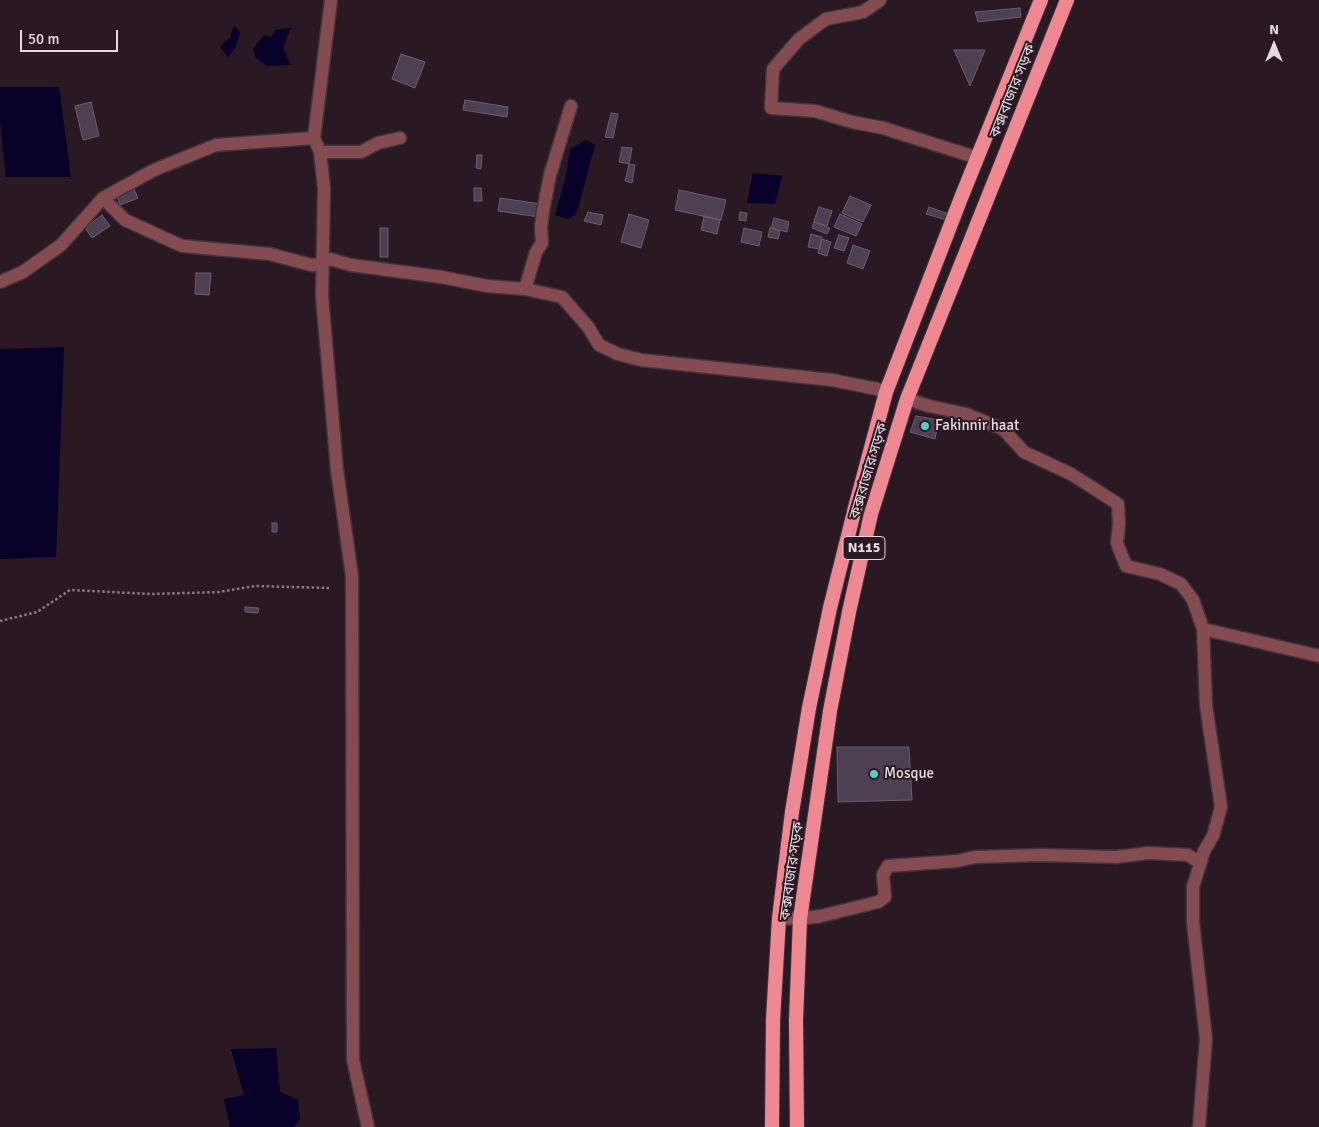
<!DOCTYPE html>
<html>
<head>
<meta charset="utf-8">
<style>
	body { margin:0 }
	#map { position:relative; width:1319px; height:1127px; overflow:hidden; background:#2a1823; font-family:Signika,sans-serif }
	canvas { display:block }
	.north { position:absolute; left:1249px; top:20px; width:50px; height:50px; -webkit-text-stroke:4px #2a1823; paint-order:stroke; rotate:0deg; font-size:14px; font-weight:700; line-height:20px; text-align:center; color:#e6d9e0 }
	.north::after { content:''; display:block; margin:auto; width:18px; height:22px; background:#e6d9e0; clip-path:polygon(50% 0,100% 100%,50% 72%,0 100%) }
	.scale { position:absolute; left:20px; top:30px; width:98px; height:22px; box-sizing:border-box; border:2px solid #e6d9e0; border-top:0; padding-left:6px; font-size:15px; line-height:18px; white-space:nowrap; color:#e6d9e0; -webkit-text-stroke:4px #2a1823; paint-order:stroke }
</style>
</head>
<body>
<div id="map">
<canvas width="1319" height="1127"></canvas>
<div class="north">N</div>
<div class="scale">50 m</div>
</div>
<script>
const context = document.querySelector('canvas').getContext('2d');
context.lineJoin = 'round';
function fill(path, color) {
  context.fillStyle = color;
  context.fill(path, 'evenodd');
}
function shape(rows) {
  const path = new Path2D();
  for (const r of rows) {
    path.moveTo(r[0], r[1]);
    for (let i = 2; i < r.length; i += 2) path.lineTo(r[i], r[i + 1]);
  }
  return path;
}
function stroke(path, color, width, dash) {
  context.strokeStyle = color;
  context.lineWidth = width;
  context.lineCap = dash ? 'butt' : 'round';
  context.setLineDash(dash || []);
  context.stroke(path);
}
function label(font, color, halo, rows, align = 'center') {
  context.font = font + ' Signika,"Noto Sans Bengali",sans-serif';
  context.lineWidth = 4;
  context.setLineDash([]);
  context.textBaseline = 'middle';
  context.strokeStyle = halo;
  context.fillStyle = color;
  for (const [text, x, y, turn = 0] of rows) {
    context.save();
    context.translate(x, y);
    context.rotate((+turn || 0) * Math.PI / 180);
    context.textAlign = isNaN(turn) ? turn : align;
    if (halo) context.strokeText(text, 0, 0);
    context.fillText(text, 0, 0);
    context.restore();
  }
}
const water = shape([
	[234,25,240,32,236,47,228,57,220,47,230,38],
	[291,28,283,48,291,65,267,66,256,58,253,49,264,35,271,37,276,30],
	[0,87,59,87,71,177,6,177,0,120],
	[586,140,595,145,577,212,569,219,555,215,566,176,570,149],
	[753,173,782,176,775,204,747,203],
	[64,347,56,557,0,559,0,349],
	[276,1048,280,1092,298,1100,300,1119,294,1127,230,1127,224,1099,244,1095,231,1049]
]);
const building = shape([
	[1020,8,1021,17,978,22,975,12,1020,8],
	[954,50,985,50,970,86,954,50],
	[401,54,425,62,415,88,392,79,401,54],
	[465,100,508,107,507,117,463,110,465,100],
	[91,102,99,136,83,140,75,106,91,102],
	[611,113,618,114,613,138,605,137,611,113],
	[622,147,632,148,629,164,619,162,622,147],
	[477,155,482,155,481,169,476,168,477,155],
	[629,164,635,165,632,183,625,181,629,164],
	[474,188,481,188,482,201,474,201,474,188],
	[134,189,138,198,120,205,117,196,134,189],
	[679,190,726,200,721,220,675,210,679,190],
	[850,196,871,205,863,222,842,213,850,196],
	[500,198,541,204,539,217,498,211,500,198],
	[819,207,832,211,827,226,814,221,819,207],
	[929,207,949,214,946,220,926,214,929,207],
	[588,212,603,215,601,225,584,221,588,212],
	[740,212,747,213,746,221,739,220,740,212],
	[629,214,649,220,641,248,621,242,629,214],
	[840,214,862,224,856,236,834,227,840,214],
	[102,215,110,226,92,238,85,228,102,215],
	[704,216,720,220,717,234,701,230,704,216],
	[774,218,789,222,787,232,771,228,774,218],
	[814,222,830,228,827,234,812,228,814,222],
	[380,228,388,228,388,257,380,257,380,228],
	[744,228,762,232,759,246,741,242,744,228],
	[770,228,780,231,778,239,768,237,770,228],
	[811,234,822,237,819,249,808,247,811,234],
	[839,235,849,238,844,251,834,248,839,235],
	[822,239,831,242,827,256,818,253,822,239],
	[853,245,870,251,863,269,847,263,853,245],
	[196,273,211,273,209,295,195,294,196,273],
	[916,416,939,420,935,439,910,432,916,416],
	[272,523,277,523,277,532,272,532,272,523],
	[245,607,259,608,258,613,245,612,245,607],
	[837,747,909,747,912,800,838,802,837,747]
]);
const path = shape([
	[0,621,37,612,70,590,152,594,219,592,255,586,331,588]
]);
const minor = shape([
	[331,0,314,138,320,152,324,188,322,296,337,470,352,576,353,1060,368,1127],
	[880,0,863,12,826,19,799,39,773,69,771,108,815,111,852,122,883,128,978,158],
	[320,152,361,152,378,143,400,138],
	[103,198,125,220,182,246,270,254,311,265,321,264,330,259,351,265,441,277,487,286,525,289,562,297,589,328,599,345,618,354,641,360,832,380,877,389,886,392],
	[0,282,23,272,61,245,103,198,154,170,216,145,314,138],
	[525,289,536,252,542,243,541,227,543,211,550,175,571,106],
	[907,399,929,406,966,414,1003,429,1024,452,1071,474,1118,504,1119,524,1117,543,1126,566,1160,574,1181,584,1193,600,1203,629,1319,656],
	[779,918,800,919,821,916,878,902,885,897,883,875,888,866,957,861,975,857,1041,855,1116,857,1148,853,1188,855,1200,863],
	[1199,1127,1206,1039,1193,922,1193,887,1204,851,1213,836,1221,807,1206,705,1203,629]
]);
const trunk = shape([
	[772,1127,773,1020,779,918,792,812,809,708,830,608,855,508,886,392,961,198,1041,0],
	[797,1127,796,1020,800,919,830,711,849,612,871,514,907,399,1067,0]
]);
const markers = [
	[925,426,5,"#54cdc7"],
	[874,774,5,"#54cdc7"]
];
const shields = [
	[864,548,42]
];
const shieldNames = [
	["N115",864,548]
];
const streetNames = [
	["কক্সবাজার সড়ক",1013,91,-68],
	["কক্সবাজার সড়ক",869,471,-73],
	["কক্সবাজার সড়ক",792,871,-82]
];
const poiNames = [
	["Fakinnir haat",935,426],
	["Mosque",884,774]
];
fill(water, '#070028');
fill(building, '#4c4052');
stroke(building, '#695d70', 1);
stroke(minor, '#44333d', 15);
stroke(trunk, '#44333d', 16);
stroke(path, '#8b7b84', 2.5, [2.5, 2.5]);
stroke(minor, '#844c51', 12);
stroke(trunk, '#ee8994', 14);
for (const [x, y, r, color] of markers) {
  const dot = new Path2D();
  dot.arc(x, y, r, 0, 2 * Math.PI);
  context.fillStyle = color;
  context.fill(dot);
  stroke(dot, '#2a1823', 2);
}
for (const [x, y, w] of shields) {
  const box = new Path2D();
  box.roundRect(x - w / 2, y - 11.5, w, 23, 4);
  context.fillStyle = '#2a1823';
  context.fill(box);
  stroke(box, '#e6d9e0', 1);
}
label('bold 14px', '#e6d9e0', null, shieldNames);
label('15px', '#e6d9e0', '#2a1823', streetNames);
label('15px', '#e6d9e0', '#2a1823', poiNames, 'left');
</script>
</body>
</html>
